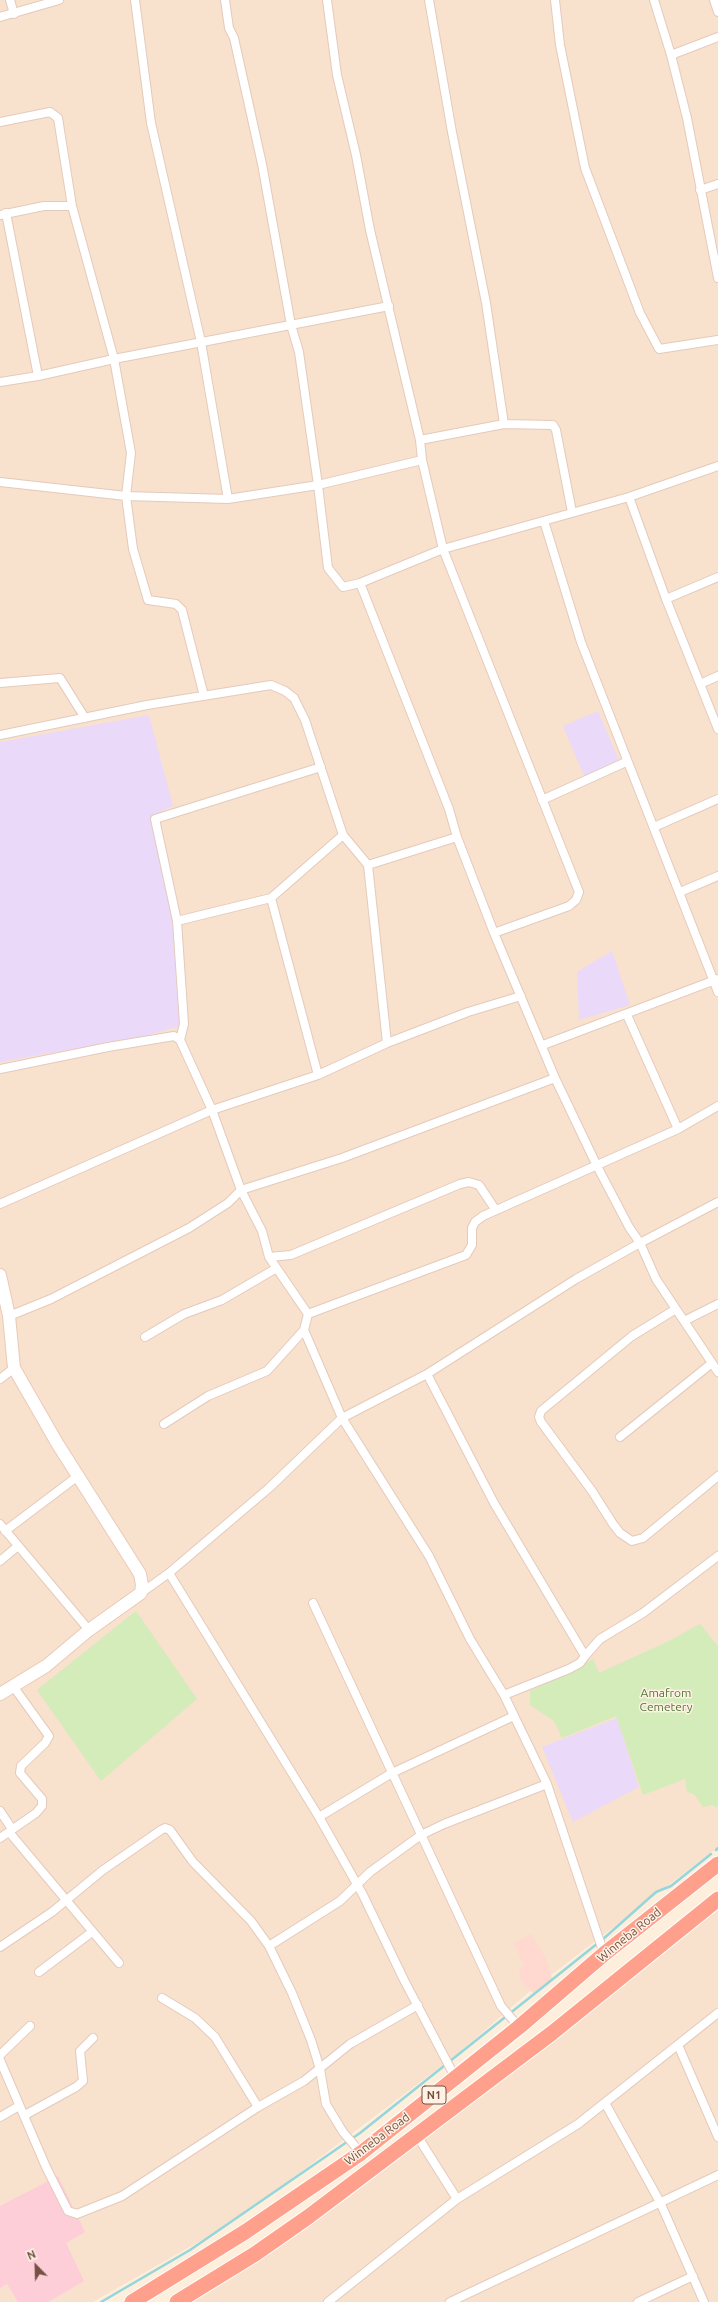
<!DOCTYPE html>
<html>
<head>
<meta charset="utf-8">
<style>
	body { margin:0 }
	#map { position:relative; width:718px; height:2302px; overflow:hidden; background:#feeedc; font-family:Ubuntu,sans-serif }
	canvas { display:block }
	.north { position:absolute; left:16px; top:2246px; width:40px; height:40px; -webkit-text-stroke:3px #fff2e4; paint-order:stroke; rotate:337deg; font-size:11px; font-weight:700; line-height:16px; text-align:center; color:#755143 }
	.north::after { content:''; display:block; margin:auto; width:14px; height:18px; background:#755143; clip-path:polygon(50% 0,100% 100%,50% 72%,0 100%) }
</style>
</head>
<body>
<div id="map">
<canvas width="718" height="2302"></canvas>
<div class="north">N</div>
</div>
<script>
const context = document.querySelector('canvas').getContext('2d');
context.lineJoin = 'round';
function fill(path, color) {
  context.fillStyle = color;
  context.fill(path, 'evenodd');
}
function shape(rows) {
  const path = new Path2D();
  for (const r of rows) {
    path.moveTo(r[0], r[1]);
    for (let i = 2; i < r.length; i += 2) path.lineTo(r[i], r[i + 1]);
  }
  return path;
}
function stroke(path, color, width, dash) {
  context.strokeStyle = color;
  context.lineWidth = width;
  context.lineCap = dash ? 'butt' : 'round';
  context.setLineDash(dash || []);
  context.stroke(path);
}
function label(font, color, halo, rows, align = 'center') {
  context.font = font + ' Ubuntu,sans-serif';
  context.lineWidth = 3;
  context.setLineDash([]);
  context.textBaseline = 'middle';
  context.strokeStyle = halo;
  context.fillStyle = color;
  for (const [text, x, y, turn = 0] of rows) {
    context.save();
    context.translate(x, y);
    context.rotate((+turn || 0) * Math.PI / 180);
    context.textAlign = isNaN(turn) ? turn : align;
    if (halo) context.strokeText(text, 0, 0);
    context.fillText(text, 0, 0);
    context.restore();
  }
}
const residential = shape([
	[0,0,718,0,718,1847,529,1992,456,2055,290,2180,205,2238,93,2302,0,2302],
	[718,1906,718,2302,186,2302,304,2229,348,2198,548,2044]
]);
const commercial = shape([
	[531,1934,546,1959,552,1979,533,1993,524,1985,521,1979,519,1970,524,1965,514,1943]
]);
const education = shape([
	[598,711,620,763,585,778,563,726],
	[149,715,173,806,153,815,170,880,180,1026,145,1036,0,1062,0,742],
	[612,951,630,1005,579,1020,577,972],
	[617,1718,639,1787,573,1822,542,1747]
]);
const medical = shape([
	[58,2176,85,2232,66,2243,84,2281,48,2302,18,2302,7,2284,0,2288,0,2206]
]);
const green = shape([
	[136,1611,197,1699,101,1781,37,1690],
	[700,1624,718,1646,718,1806,716,1807,712,1805,703,1807,694,1794,687,1792,685,1779,643,1795,616,1716,562,1738,554,1721,530,1705,530,1691,593,1659,599,1673,669,1641]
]);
const stream = shape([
	[716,1850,718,1848],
	[602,1940,656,1892,671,1886,711,1854],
	[101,2302,190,2250,360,2133,598,1943]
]);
const street = shape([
	[10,0,14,14],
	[135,0,151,123,201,342,228,499],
	[225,0,229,28,234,38,262,164,291,325,299,352,318,485,422,460],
	[327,0,337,75,356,155,370,230,420,440,422,460,443,549,579,892,576,900,569,906,494,933],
	[429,0,452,132,486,303,504,424],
	[555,0,560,45,585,168,640,313,659,349,718,340],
	[654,0,671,55,687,118,718,278],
	[714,0,718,12],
	[0,17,59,0],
	[671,55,718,37],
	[0,122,50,112,58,118,72,206,114,359,131,453,126,496,133,549,148,600,176,604,182,610,204,696],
	[700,190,718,184],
	[6,213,38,376],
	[0,215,44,206,72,206],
	[0,382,38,376,114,359,389,306],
	[420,440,504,424,553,425,556,430,572,512],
	[0,482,126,496,228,499,318,485,328,568,343,587,360,583,449,809,457,837,494,933,555,1078,597,1166,629,1227,640,1243,656,1279,718,1372],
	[629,497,666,599,718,729],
	[544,521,581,642,718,992],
	[360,583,443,549,629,497,718,466],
	[666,599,718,577],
	[0,683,60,678,85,718],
	[700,684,718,676],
	[0,735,147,705,271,685,285,691,294,698,305,720,343,835,368,865,387,1043],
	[542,800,626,762],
	[654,827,718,799],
	[368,865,457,837],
	[680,892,718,876],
	[271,898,343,835],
	[177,921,155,819,321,767],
	[627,1015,678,1129],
	[180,1040,184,1024,177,921,271,898,318,1075],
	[543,1045,718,979],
	[0,1069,108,1047,174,1036,180,1040,212,1110,241,1190,262,1231,269,1257,308,1314,304,1330,342,1418,429,1556,470,1639,504,1695,547,1784,604,1954],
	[0,1204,212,1110,318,1075,387,1043,468,1012,521,996],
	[269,1257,291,1255,460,1184,469,1182,479,1185,495,1209],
	[676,1309,632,1336,541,1411,539,1417,541,1422,592,1491,613,1524,620,1533,632,1541,643,1538,718,1476],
	[308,1314,466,1255,472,1245,472,1228,475,1222,483,1216,678,1129,718,1106],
	[9,1316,51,1299,189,1228,228,1203,241,1190,342,1158,555,1078],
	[684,1321,718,1304],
	[145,1337,184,1314,222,1300,275,1269],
	[427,1374,494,1503,585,1656,580,1663,569,1669,504,1695],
	[0,1379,14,1368],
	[164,1424,208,1396,267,1371,304,1330],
	[620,1437,712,1363],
	[0,1524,89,1630],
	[5,1531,78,1476],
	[0,1561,18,1546],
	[169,1573,319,1817,363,1895,404,1980,455,2077],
	[141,1593,169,1573,269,1488,342,1418,427,1374,576,1279,640,1243,718,1202],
	[313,1603,501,2006,519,2027],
	[585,1656,600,1639,643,1613,718,1556],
	[0,1811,12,1829],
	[319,1817,392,1773,514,1716],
	[9,1832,119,1963],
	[0,1838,36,1813,42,1806,42,1799,20,1773,21,1766,45,1743,49,1736,13,1686],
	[269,1946,340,1901,370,1872,421,1835,444,1824,547,1784],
	[0,1947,52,1912,103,1870,161,1830,165,1828,170,1830,193,1862,251,1921,269,1946,292,1993,311,2040,320,2069,326,2104,343,2132,361,2153],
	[39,1972,92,1932],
	[162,1998,195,2018,215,2037,258,2107],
	[678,2045,718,2137],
	[0,2055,30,2026],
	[0,2060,46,2167,68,2211,77,2214,122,2196,258,2107,304,2081,350,2044,418,2005],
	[605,2103,660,2202,704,2302],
	[25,2115,76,2087,83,2081,80,2051,93,2038],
	[0,2117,19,2106],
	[416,2134,457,2199],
	[328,2302,457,2199,578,2124,718,2013],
	[450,2302,718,2175],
	[638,2302,693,2276]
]);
const secondary = shape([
	[0,1275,9,1316,14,1368,57,1443,140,1574,142,1585,141,1593,89,1630,46,1666,0,1694]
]);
const highway = shape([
	[132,2302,245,2232,361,2153,519,2027,604,1954,718,1864],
	[177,2302,255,2254,308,2217,552,2033,718,1899]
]);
const shields = [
	[434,2095,24]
];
const shieldNames = [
	["N1",434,2095]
];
const parkNames = [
	["Amafrom",666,1693],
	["Cemetery",666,1707]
];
const streetNames = [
	["Winneba Road",629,1935,-39],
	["Winneba Road",377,2139,-37]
];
fill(residential, '#f8e1cd');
fill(commercial, '#ffd9cf');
fill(education, '#ebd9fa');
fill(medical, '#fdced8');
fill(green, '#d3ecba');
stroke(stream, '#95d6db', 2.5);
stroke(street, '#e4cabb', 10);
stroke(secondary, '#eacab7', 14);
stroke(highway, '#fff', 17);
stroke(street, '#fff', 8);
stroke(secondary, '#fff', 12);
stroke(highway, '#ffa08c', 15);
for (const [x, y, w] of shields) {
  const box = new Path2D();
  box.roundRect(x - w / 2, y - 9, w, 18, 3);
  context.fillStyle = '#fff2e4';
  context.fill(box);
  stroke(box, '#755143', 1);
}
label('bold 11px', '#755143', null, shieldNames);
label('12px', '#507638', '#fff2e4', parkNames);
label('12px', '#755143', '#fff2e4', streetNames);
</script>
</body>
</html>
